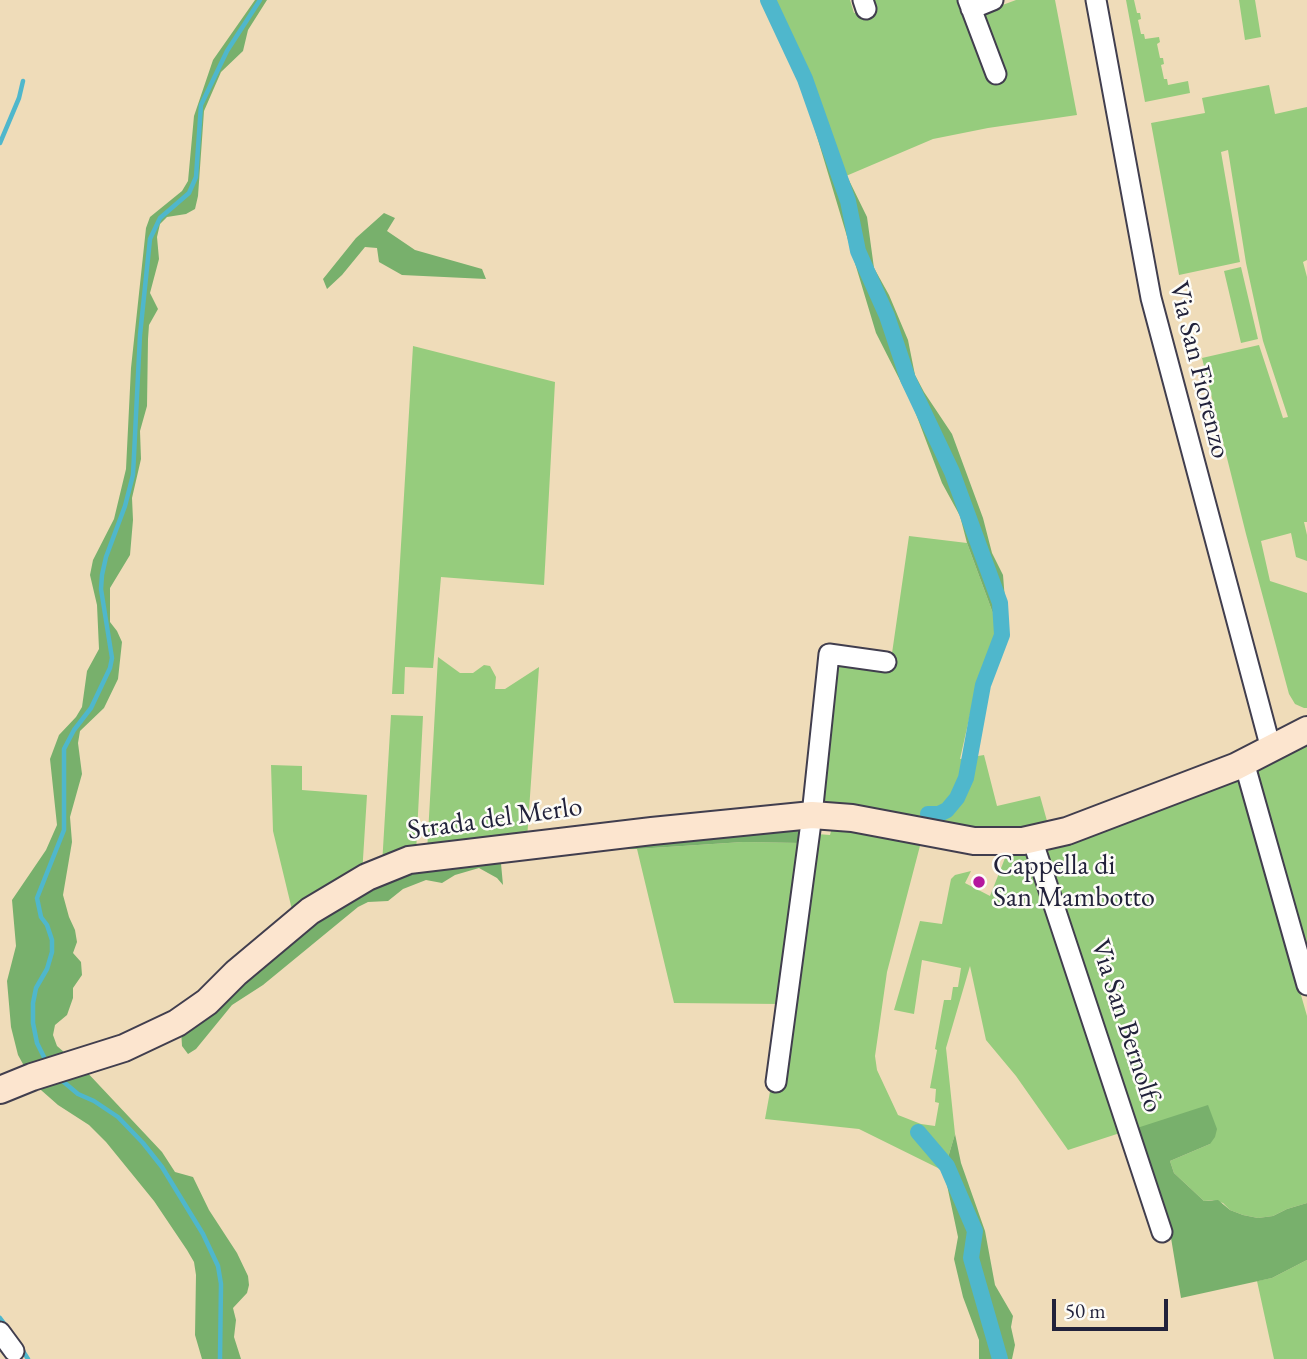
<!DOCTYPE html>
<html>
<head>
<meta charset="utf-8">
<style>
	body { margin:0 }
	#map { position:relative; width:1307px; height:1359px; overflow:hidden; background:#efdcb9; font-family:"EB Garamond",serif }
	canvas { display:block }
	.scale { position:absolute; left:1052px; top:1299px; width:116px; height:32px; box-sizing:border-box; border:4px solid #22223b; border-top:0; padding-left:9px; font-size:21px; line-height:24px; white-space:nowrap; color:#22223b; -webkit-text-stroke:5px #fdfcf7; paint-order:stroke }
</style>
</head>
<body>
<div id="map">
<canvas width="1307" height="1359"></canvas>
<div class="scale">50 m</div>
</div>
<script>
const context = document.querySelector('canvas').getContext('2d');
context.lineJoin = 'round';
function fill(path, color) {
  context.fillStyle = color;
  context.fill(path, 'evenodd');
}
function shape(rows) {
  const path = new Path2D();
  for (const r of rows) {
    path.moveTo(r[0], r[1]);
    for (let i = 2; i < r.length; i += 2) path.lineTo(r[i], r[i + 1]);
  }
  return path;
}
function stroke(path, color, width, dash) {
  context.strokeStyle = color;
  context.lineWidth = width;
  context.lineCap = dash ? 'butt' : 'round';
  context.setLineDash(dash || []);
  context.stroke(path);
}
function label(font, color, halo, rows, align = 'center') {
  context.font = font + ' "EB Garamond",serif';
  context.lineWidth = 5;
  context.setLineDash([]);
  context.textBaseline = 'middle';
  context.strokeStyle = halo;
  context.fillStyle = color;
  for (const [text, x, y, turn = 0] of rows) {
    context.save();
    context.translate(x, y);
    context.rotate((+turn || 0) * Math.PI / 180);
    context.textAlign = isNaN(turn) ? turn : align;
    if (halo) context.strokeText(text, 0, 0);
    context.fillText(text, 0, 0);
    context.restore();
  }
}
const green = shape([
	[763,0,850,0,854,13,871,7,869,0,961,0,981,13,1016,0,1055,0,1077,115,988,128,933,139,846,176],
	[1126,0,1134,0,1137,13,1140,13,1141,19,1138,20,1141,34,1144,34,1145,39,1159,37,1160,42,1157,44,1160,58,1163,58,1164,64,1161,65,1164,79,1167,79,1168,85,1188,81,1190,93,1145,102],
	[1239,0,1255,0,1261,37,1245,40],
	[1269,85,1275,114,1307,107,1307,260,1303,262,1307,277,1307,522,1304,522,1307,535,1307,561,1296,557,1291,533,1261,541,1270,581,1307,593,1307,708,1304,708,1295,704,1289,694,1246,534,1202,358,1259,345,1283,418,1288,417,1263,341,1246,263,1228,150,1221,152,1240,262,1179,275,1151,123,1205,113,1202,98],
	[1241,267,1258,339,1241,343,1224,271],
	[413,346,555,382,544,585,441,577,433,668,405,667,404,694,392,694],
	[909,536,967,543,998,627,976,688,960,759,984,755,997,806,1040,796,1049,828,998,835,826,805,823,802,833,660,890,667],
	[438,657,460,673,473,673,484,665,490,666,496,677,495,689,505,689,539,667,527,839,427,852],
	[391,715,423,716,416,853,382,865],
	[1307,746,1307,955,1256,772],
	[271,765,302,766,302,790,367,795,362,875,294,918,273,831],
	[1239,778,1307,1016,1307,1203,1287,1209,1273,1216,1258,1218,1243,1215,1230,1210,1223,1203,1212,1200,1204,1201,1174,1173,1170,1161,1210,1144,1137,1128,1045,852],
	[833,823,921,842,887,972,875,1056,877,1070,898,1115,921,1124,935,1126,939,1103,935,1102,936,1089,930,1088,937,1050,935,1049,944,1000,951,1000,953,987,958,987,961,968,922,960,914,1014,894,1010,920,921,942,924,951,879,955,875,971,871,965,883,990,896,1009,848,1025,846,1120,1133,1068,1150,1016,1076,986,1040,970,966,946,1048,955,1134,944,1171,859,1129,765,1119,817,834,830,835],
	[743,842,801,843,780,1004,674,1003,637,849],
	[1307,1260,1307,1359,1274,1359,1257,1281,1272,1278]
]);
const forest = shape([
	[255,0,267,0,248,30,243,51,221,72,204,111,198,196,195,209,186,214,167,217,160,224,157,237,159,259,150,293,158,309,149,325,148,339,147,406,140,431,141,459,132,498,133,520,130,555,110,588,110,622,117,631,122,642,118,679,104,708,80,731,78,743,82,774,70,817,72,842,63,895,69,917,75,930,77,942,73,953,81,962,82,975,73,988,73,998,67,1015,55,1025,53,1035,57,1046,72,1059,28,1073,18,1055,11,1027,7,981,16,946,12,900,46,850,57,825,50,759,59,735,76,717,82,707,87,671,99,649,97,605,90,575,93,560,114,519,126,469,131,368,146,228,150,217,182,191,188,181,194,116,213,60],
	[800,80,867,217,874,268,889,295,908,340,915,375,924,392,952,434,983,518,992,553,1003,575,1005,600,998,627,967,543,960,516,942,483,913,406,876,333],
	[384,213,395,218,387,231,415,250,482,269,486,279,402,275,379,262,377,248,365,247,342,275,327,289,323,279,356,238],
	[794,828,801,833,801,843,743,842,637,849,528,850],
	[500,853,503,885,497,878,479,868,455,875,442,883,426,880,403,889,388,901,368,902,358,907,263,985,232,1005,196,1049,188,1054,182,1046,181,1029,241,976,381,876],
	[83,1068,162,1152,175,1172,193,1177,209,1210,237,1253,248,1276,249,1285,247,1293,233,1308,236,1320,234,1337,241,1359,202,1359,195,1335,196,1275,194,1262,187,1250,154,1201,106,1142,89,1125,58,1105,33,1083],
	[1208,1105,1217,1129,1215,1137,1210,1144,1170,1161,1174,1173,1204,1201,1218,1200,1230,1210,1243,1215,1258,1218,1273,1216,1287,1209,1307,1203,1307,1260,1272,1278,1181,1298,1170,1232,1137,1128],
	[955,1134,961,1163,985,1231,995,1285,1013,1316,1011,1327,1015,1345,1012,1359,979,1359,979,1340,963,1297,954,1259,958,1237,944,1171]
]);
const stream = shape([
	[0,143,19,98,23,81],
	[47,1063,37,1043,33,1023,33,1003,36,988,47,969,52,952,52,940,47,925,41,917,37,898,64,830,64,749,74,730,91,708,110,668,112,658,101,589,102,575,106,557,125,506,133,475,140,335,150,239,160,218,189,193,196,177,201,105,227,51,260,0],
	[59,1078,78,1094,94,1101,118,1117,143,1143,162,1167,203,1234,218,1266,221,1284,220,1359],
	[0,1318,6,1326],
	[21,1348,28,1359]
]);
const canal = shape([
	[768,0,805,79,848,201,858,251,887,316,908,379,952,472,1000,603,1002,635,983,685,966,778,957,798,947,810,939,814,928,814],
	[918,1132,947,1166,975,1231,971,1258,1000,1359]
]);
const street = shape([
	[863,0,866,9],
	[968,0,996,74],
	[1096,0,1151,298,1271,749],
	[971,9,993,0],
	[1244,762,1307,985],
	[1032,839,1162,1232],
	[776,1082,812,815,829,654,886,662],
	[0,1332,14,1351]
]);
const secondary = shape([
	[0,1090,32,1077,124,1048,177,1023,207,1002,236,973,310,911,367,877,409,860,652,831,812,815,852,818,974,841,1023,841,1067,831,1235,767,1307,730]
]);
const markers = [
	[979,882,7,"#b5179e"]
];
const streetNames = [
	["Via San Fiorenzo",1199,370,76],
	["Strada del Merlo",495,819,-8],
	["Via San Bernolfo",1126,1026,72]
];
const poiNames = [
	["Cappella di",993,866],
	["San Mambotto",993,898]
];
fill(green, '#96cc7d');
fill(forest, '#78b06c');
stroke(stream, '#4fb7cc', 4.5);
stroke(canal, '#4fb7cc', 16);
stroke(street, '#413e4e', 23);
stroke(secondary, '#413e4e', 30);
stroke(street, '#fff', 19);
stroke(secondary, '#fce5cf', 26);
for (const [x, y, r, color] of markers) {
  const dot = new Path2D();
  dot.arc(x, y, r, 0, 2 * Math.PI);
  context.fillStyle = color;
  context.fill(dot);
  stroke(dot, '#fdfcf7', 2.5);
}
label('28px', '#22223b', '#fdfcf7', streetNames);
label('28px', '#22223b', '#fdfcf7', poiNames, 'left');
</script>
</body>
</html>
